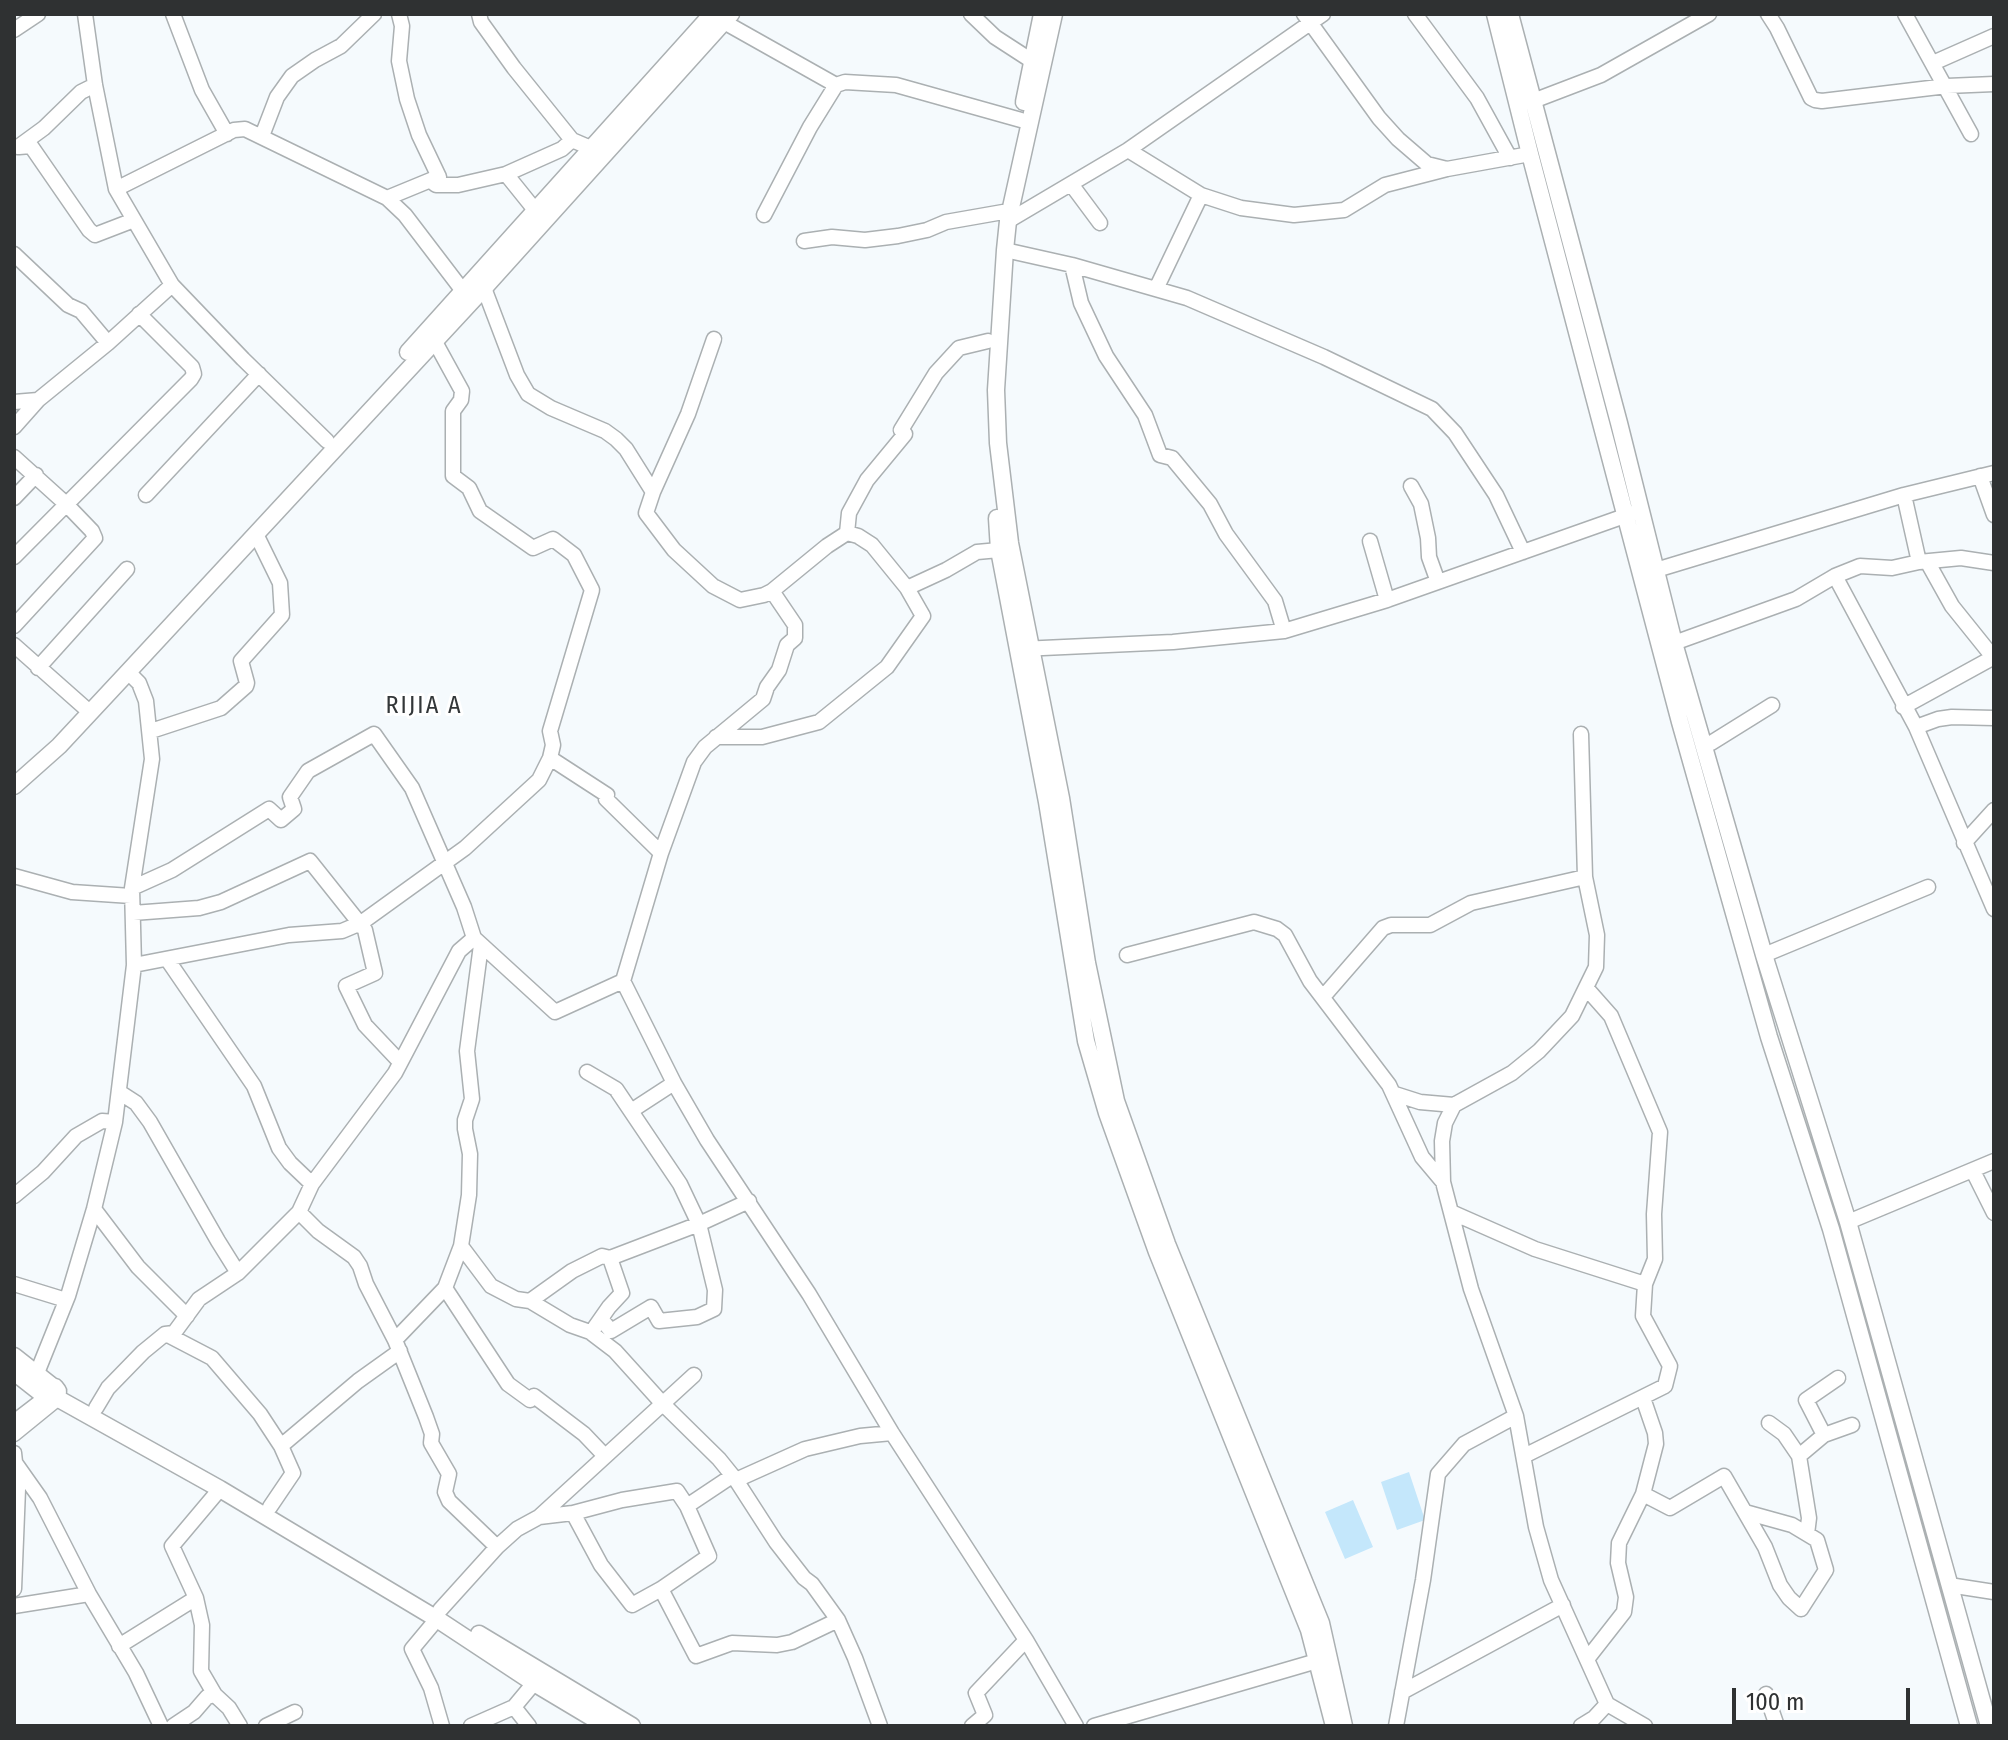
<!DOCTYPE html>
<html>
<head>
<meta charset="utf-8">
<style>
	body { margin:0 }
	#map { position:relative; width:2008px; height:1740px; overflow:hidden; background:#f5fafd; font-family:"Fira Sans Condensed",sans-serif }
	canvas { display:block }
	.frame { position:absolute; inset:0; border:16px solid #2f3132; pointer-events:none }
	.scale { position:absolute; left:1732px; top:1688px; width:178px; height:36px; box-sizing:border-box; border:4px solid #2f3132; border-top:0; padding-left:10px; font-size:24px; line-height:28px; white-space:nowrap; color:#2f3132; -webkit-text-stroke:6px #fff; paint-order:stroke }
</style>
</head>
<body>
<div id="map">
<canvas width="2008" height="1740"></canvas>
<div class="frame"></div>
<div class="scale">100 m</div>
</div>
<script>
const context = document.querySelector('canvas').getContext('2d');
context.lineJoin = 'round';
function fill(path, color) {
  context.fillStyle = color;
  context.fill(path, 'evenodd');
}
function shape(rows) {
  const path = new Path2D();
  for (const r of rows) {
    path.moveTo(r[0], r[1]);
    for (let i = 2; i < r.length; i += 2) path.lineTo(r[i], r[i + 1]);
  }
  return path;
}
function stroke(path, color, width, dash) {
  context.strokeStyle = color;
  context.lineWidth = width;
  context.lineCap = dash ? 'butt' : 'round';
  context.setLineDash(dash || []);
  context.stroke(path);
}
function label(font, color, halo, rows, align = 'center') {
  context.font = font + ' "Fira Sans Condensed",sans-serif';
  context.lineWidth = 6;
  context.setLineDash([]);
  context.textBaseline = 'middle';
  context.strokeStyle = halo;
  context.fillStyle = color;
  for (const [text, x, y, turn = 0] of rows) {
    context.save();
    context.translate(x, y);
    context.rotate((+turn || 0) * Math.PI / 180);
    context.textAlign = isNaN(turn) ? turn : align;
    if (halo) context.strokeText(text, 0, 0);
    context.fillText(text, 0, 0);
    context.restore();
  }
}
const green = shape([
	[1409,1472,1425,1520,1397,1530,1381,1482],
	[1353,1500,1373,1547,1345,1559,1325,1512]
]);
const minor = shape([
	[85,14,95,85,116,189,172,285,243,359,327,441],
	[173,14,202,90,227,134],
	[399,14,402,26,399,61,407,99,419,135,439,177],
	[479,14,481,22,514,68,572,140,593,149],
	[971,14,995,37,1032,61],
	[1304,14,1379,118,1398,139,1427,164,1447,169,1530,154],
	[1415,14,1477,98,1510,158],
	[1768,14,1777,28,1811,98,1815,100,1822,101,1947,86,1994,84],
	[1905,14,1971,134],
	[724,22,836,85],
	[14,30,38,14],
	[1933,63,1994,36],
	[1533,101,1601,75,1709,14],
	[262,136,277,97,292,76,315,60,341,46,374,14],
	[18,147,44,128,81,92,95,85],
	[19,147,31,146,89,230,95,235,134,220],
	[1128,150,1201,195,1241,208,1294,215,1344,210,1385,185,1447,169],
	[506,174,535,210],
	[435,179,432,182,436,185,458,185,506,174,562,149,572,140],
	[1071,184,1100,223],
	[116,189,234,130,245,129,387,198,405,215,463,291],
	[387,198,438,177],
	[764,215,810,127,836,85,845,82,896,85,1021,120],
	[1008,221,1128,150,1323,14],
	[804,241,832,237,865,240,898,236,927,230,946,222,1003,212],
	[1005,250,1072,265,1187,298,1324,357,1432,409,1455,433,1496,495,1523,552],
	[14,254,68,305,81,311,108,343],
	[1072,265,1081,303,1106,356,1145,415,1160,455,1172,458,1210,504,1226,534,1275,601,1284,631],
	[484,288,517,375,528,394,551,408,605,431,616,439,626,449,653,492],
	[1156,289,1201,195],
	[714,339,688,414,653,492,646,513,674,550,713,586,740,600,764,595,772,591,827,546,847,533,858,536,872,545,907,588,923,616,887,667,819,722,762,737,716,737],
	[14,402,38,400],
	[14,427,38,400,108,343,172,285],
	[14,457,66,504,92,531,95,538,14,626],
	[1980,476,1994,515],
	[1411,486,1421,504,1428,538,1429,557,1438,582],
	[146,495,259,374],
	[1904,495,1919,562],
	[14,498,36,475],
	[847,533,849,513,867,480,905,434,901,430,936,373,959,348,988,341],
	[1370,541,1387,600],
	[14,557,191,379,194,374,192,367,139,314],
	[1928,563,1952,606,1993,657],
	[1656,570,1904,495,1994,473],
	[1835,576,1916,727,1994,909],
	[907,588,946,570,977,552,999,550],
	[772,591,795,625,795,638,787,645,779,670,767,687,763,699,705,747,694,762,661,853,623,981,674,1083,707,1140,809,1294,892,1433,1026,1640,1076,1726],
	[1674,643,1796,599,1835,576,1860,566,1892,568,1919,562,1961,558,1994,563],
	[14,645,84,707],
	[1021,649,1173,642,1284,631,1387,600,1636,512],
	[38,668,127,569],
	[1903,707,1994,657],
	[1916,727,1938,719,1952,717,1994,718],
	[151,731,221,708,246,686,247,683,241,661,282,615,280,583,256,534],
	[1711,743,1772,705],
	[550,758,607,795,606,799,661,853],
	[1964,843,1994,810],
	[14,876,72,892,131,896],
	[132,888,172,870,269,809,281,820,294,809,290,797,308,771,374,734,412,788,464,907,474,938,555,1012,623,981],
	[133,913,199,908,221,902,310,861,365,930,375,973,346,986,365,1025,400,1062],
	[1127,955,1254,922,1277,929,1285,935,1310,981,1389,1085,1422,1157,1443,1182,1471,1289,1516,1416,1536,1527,1551,1580,1607,1704,1645,1726],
	[1764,955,1928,887],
	[167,959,254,1086,279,1148,290,1163,312,1184],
	[134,965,289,935,342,931,361,923,465,848,539,780,550,758,553,745,550,731,592,590,574,555,553,539,533,548,480,511,469,488,453,476,453,411,461,400,462,391,434,340],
	[1323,997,1383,928,1391,925,1430,925,1471,903,1585,877],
	[587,1072,616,1089,680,1184,699,1224,715,1290,714,1309,697,1317,659,1321,651,1307,611,1331,602,1320],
	[119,1092,136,1103,150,1122,218,1241,238,1273],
	[1395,1094,1420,1102,1454,1105],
	[631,1111,674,1083],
	[1973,1171,1994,1213],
	[1443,1182,1442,1141,1445,1123,1454,1105,1512,1073,1539,1051,1572,1016,1596,967,1597,935,1585,877,1581,734],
	[14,1196,43,1172,76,1136,102,1121,115,1122],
	[94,1209,138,1267,187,1316],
	[299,1212,318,1231,354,1257,360,1266,366,1284,395,1340,426,1417,432,1434,431,1443,449,1474,445,1492,449,1501,497,1547],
	[1451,1212,1535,1249,1645,1284],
	[1848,1222,1994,1161],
	[461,1246,491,1286,516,1299,530,1301,570,1325,590,1332,615,1351,662,1403,719,1459,736,1480,776,1542,804,1578,812,1584,838,1620,855,1658,880,1726],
	[14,1284,66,1300],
	[445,1288,508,1384,530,1400,534,1396,584,1434,604,1455],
	[530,1301,572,1271,602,1256,610,1258],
	[595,1327,609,1307,622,1293,610,1258,699,1224,749,1201],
	[166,1334,212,1358,260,1414,281,1446,293,1473,270,1507],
	[395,1340,445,1288,461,1246,469,1195,470,1154,465,1129,465,1120,472,1099,467,1051,481,945],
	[37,1373,68,1296,94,1209,115,1122,134,965,132,888,152,759,146,701,139,683,128,672],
	[96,1408,108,1388,143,1352,165,1334,174,1333,199,1299,238,1273,299,1212,312,1184,395,1073,459,951,474,938],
	[14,1422,44,1399],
	[1769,1423,1784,1434,1799,1456,1809,1518,1807,1534],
	[14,1434,57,1399],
	[1824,1435,1806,1400,1838,1378],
	[281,1446,358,1381,400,1351],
	[14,1453,18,1489,14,1589],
	[1524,1456,1665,1386,1670,1366,1643,1316,1645,1284,1655,1259,1654,1214,1660,1132,1611,1016,1588,990],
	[1799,1456,1824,1435,1852,1425],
	[16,1464,40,1498,89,1594,136,1673,161,1726],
	[736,1480,805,1449,860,1436,892,1433],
	[220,1489,172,1546,196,1598,202,1625,201,1671,215,1695,229,1708,240,1726],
	[1643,1494,1670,1508,1724,1476,1765,1547,1780,1585,1789,1598,1801,1609,1826,1570,1817,1540,1792,1525,1745,1512],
	[687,1506,732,1476],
	[539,1517,694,1375],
	[1949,1585,1994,1592],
	[661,1589,696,1656,732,1643,777,1645,792,1642,838,1620],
	[14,1606,89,1594],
	[440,1610,497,1547,517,1529,539,1517,573,1513,622,1500,677,1491,687,1506,709,1556,661,1589,632,1605,601,1565,573,1513],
	[437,1619,412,1649,431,1688,442,1726],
	[119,1646,196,1598],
	[1588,1658,1624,1612,1626,1597,1618,1563,1619,1543,1643,1494,1656,1444,1655,1433,1643,1398],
	[1402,1692,1563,1605],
	[1766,1694,1777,1726],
	[514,1707,529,1726],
	[173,1726,194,1712,207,1697,215,1695],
	[266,1726,295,1712],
	[471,1726,514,1707,534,1683],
	[972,1726,985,1715,976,1693,1026,1640],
	[1094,1726,1317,1661],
	[1396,1726,1423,1580,1438,1474,1464,1444,1516,1416],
	[1581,1726,1594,1718,1607,1704]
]);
const major = shape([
	[1054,14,1008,221,1005,250,996,390,998,443,1010,543,1061,798,1087,963,1116,1101,1167,1244,1321,1623,1344,1726],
	[1495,14,1530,154,1680,722,1769,1037,1831,1229,1969,1726],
	[1510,14,1619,423,1674,643,1764,955,1848,1222,1989,1726],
	[1024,102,1042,14],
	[408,352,712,14],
	[997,518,999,550,1047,802,1086,1041,1107,1113,1157,1252,1309,1630,1334,1726],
	[14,786,59,746,128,672,484,288,731,14],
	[14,1356,52,1386],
	[14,1372,42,1394],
	[57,1398,58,1391,55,1387,48,1386,43,1390,44,1399,48,1402,57,1398,220,1489,437,1619,534,1683,606,1726],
	[479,1634,632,1726]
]);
const neighbourhoodNames = [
	["RIJIA A",424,706]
];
fill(green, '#c4e7fb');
stroke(minor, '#abb0b2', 17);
stroke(major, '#abb0b2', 19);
stroke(minor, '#fff', 14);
stroke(major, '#fff', 16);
context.letterSpacing = '2px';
label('24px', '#333739', '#fff', neighbourhoodNames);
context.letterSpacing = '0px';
</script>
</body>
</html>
